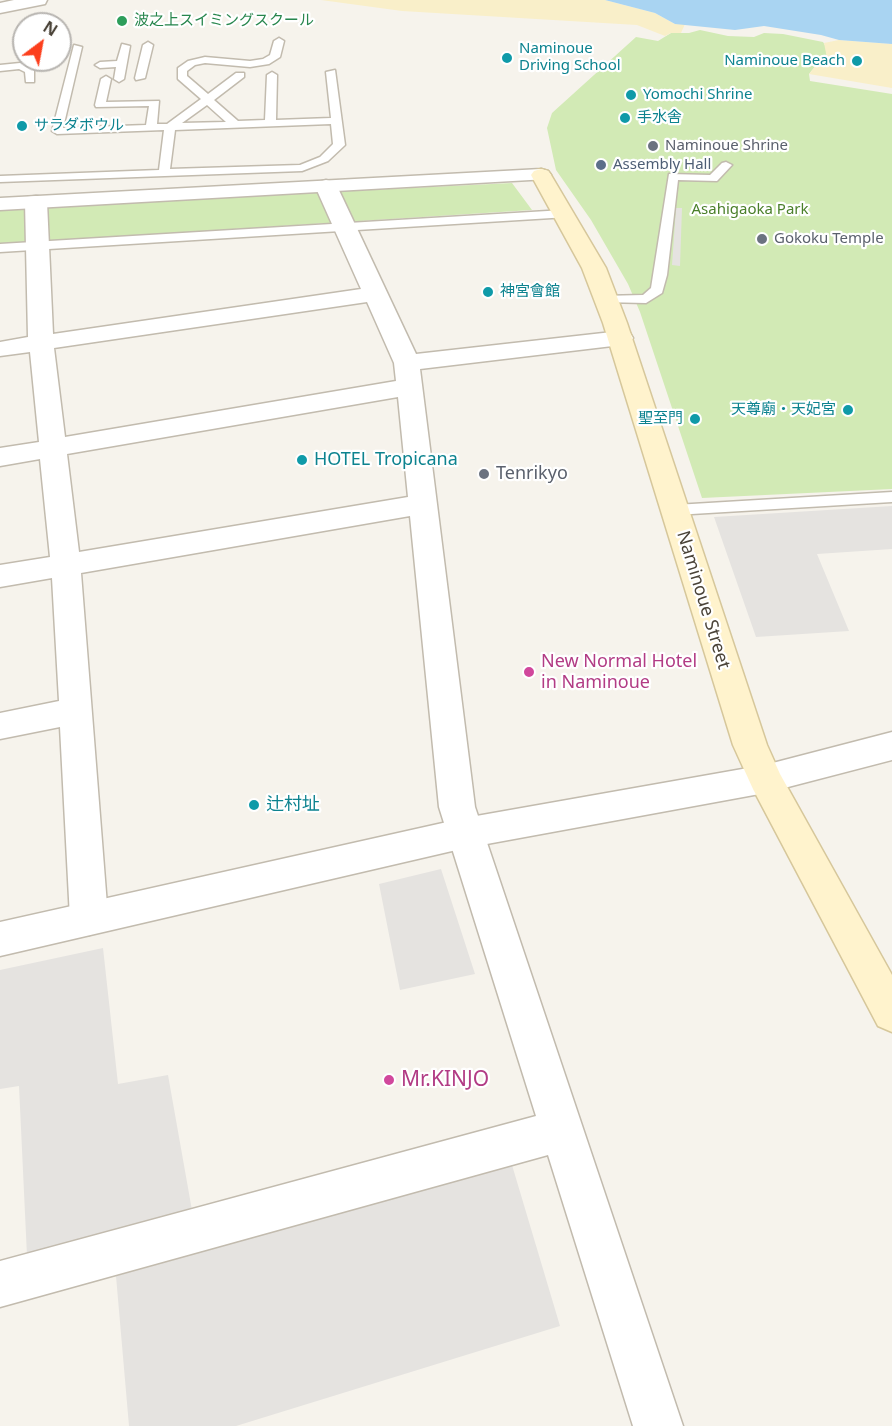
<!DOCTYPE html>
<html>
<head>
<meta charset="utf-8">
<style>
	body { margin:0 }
	#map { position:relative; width:892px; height:1426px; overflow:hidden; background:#f6f3ec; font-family:"Noto Sans",sans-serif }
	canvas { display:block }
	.north { position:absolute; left:12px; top:12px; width:60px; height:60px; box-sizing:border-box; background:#fff; border:2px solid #b7b4b0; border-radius:50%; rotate:32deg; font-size:16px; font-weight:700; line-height:24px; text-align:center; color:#4b4439 }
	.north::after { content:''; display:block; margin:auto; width:21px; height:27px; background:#fc3f1d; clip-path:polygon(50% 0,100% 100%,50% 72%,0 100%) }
</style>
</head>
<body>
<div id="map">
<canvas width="892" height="1426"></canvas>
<div class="north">N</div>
</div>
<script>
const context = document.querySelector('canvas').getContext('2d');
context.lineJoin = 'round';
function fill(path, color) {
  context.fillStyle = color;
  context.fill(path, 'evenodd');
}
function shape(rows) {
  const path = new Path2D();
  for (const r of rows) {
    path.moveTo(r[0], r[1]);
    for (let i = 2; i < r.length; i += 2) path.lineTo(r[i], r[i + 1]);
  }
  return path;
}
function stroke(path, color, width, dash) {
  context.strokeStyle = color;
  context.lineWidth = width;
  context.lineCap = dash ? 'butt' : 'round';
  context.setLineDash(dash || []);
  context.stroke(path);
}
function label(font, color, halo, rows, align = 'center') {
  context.font = font + ' "Noto Sans","Noto Sans JP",sans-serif';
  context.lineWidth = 4.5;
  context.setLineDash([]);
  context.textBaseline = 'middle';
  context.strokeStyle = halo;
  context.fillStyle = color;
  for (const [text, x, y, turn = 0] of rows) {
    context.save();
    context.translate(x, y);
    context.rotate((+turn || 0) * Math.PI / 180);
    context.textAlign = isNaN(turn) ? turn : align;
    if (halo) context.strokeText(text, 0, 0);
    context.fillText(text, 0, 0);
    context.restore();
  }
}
const green = shape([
	[700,30,728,36,754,37,764,33,783,34,823,42,826,47,827,58,817,64,809,74,810,81,892,94,892,489,702,498,640,312,628,284,591,220,556,170,547,128,552,113,636,37,658,41,671,33,689,33],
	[512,183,532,210,0,244,0,208]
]);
const sand = shape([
	[321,0,605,0,655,13,675,24,685,24,681,33,671,33,665,36,637,25,402,11],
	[839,40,892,44,892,88,809,74,817,64,827,58,824,43]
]);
const parking = shape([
	[676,208,682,208,680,266,672,265],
	[892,506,892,549,817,554,849,631,756,637,714,517],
	[441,869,475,974,400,990,379,884],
	[103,948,118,1084,168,1075,193,1216,27,1256,19,1086,0,1089,0,970],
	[512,1165,560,1326,236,1426,129,1426,116,1276]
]);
const water = shape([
	[605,0,892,0,892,44,839,40,821,35,764,26,735,30,675,24,655,13]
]);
const service = shape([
	[279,38,284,41,280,57,269,64,250,67,205,63,195,65,187,71,187,76,208,94,236,73,244,73,244,77,214,100,238,121,265,120,267,75,272,72,277,75,276,120,331,118,326,72,335,70,345,145,328,161,302,171,0,182,0,176,159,170,164,130,57,134,52,131,74,45,82,47,63,128,146,125,149,106,96,107,95,105,101,79,106,76,111,79,106,102,159,101,157,124,167,124,201,99,178,79,178,68,188,61,205,57,250,61,263,59,270,55,274,41,279,38],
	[207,105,226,122,182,123,207,105],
	[331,124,333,144,320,157,300,165,170,169,175,130,331,124],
	[148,42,153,45,145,78,136,80,135,78,143,45,148,42],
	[122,44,130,46,124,79,119,82,114,79,116,67,100,68,95,65,100,62,117,61,122,44],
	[20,63,34,68,34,82,26,82,25,72,19,69,0,71,0,65,20,63],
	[726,162,732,165,717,181,678,180,667,275,662,293,646,303,602,302,601,299,602,296,643,295,651,288,669,174,710,175,722,163,726,162],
	[564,210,570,214,568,217,0,252,0,244,564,210],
	[892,492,892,502,675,515,670,514,667,510,670,506,675,505,892,492]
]);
const minor = shape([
	[326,180,333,182,337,186,416,354,621,331,630,333,633,338,630,343,621,345,420,369,475,807,683,1426,633,1426,548,1155,0,1307,0,1261,536,1116,439,807,410,516,81,573,108,918,102,930,89,935,76,930,70,918,60,727,0,739,0,713,59,701,52,578,0,587,0,565,50,557,40,459,0,466,0,448,39,442,30,352,0,356,0,342,28,337,25,202,28,197,36,196,44,197,47,202,53,334,361,289,315,186,319,182,326,180],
	[367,302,394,363,396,381,65,437,54,348,367,302],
	[398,397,408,497,79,552,67,454,398,397]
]);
const tertiary = shape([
	[14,0,47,0,45,4,0,13,0,3,14,0],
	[541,169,548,171,551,175,548,179,0,210,0,198,541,169],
	[892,732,892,760,765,793,465,848,0,956,0,922,465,818,765,765,892,732]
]);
const secondary = shape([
	[541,169,548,171,551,175,606,268,627,323,767,745,780,774,892,975,892,1032,878,1026,753,789,733,745,603,323,582,268,531,175,534,171,541,169]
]);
const markers = [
	[122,21,6,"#2e9e5b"],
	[507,58,6,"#0f9aa8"],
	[857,61,6,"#0f9aa8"],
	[631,95,6,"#0f9aa8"],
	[625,118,6,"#0f9aa8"],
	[22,126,6,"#0f9aa8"],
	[653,146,6,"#6b7280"],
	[601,165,6,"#5c6f8a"],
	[762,239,6,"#6b7280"],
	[488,292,6,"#0f9aa8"],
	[848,410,6,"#0f9aa8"],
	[695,419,6,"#0f9aa8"],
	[302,460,6,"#0f9aa8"],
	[484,474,6,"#6b7280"],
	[529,672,6,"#d1479c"],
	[254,805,6,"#0f9aa8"],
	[389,1080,6,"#d1479c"]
];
const farLeisurenames = [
	["波之上スイミングスクール",134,21]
];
const farCulturenames = [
	["Naminoue",519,49],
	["Driving School",519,66],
	["Naminoue Beach",845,61,"right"],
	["Yomochi Shrine",643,95],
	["手水舎",637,118],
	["サラダボウル",34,126],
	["神宮會館",500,292],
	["天尊廟・天妃宮",836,410,"right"],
	["聖至門",683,419,"right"]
];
const farWorshipnames = [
	["Naminoue Shrine",665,146],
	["Gokoku Temple",774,239]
];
const farServicenames = [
	["Assembly Hall",613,165]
];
const farParknames = [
	["Asahigaoka Park",750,210]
];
const cultureNames = [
	["HOTEL Tropicana",314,460],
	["辻村址",266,805]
];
const worshipNames = [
	["Tenrikyo",496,474]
];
const streetNames = [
	["Naminoue Street",703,600,73]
];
const hotelNames = [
	["New Normal Hotel",541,662],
	["in Naminoue",541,683]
];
const nearHotelnames = [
	["Mr.KINJO",401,1080]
];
fill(green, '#d2eab5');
fill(sand, '#f9efc9');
fill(parking, '#e5e3e0');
fill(water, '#a9d4f2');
stroke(service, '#c2bbae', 3);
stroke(minor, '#c2bbae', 3);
stroke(tertiary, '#c2bbae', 3);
stroke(secondary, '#d6c79b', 3);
fill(service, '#fff');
fill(minor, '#fff');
fill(tertiary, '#fff');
fill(secondary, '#fff3cd');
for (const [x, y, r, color] of markers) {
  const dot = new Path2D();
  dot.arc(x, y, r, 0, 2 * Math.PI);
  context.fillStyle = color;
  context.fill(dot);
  stroke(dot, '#fff', 2);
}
label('15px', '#27864d', '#fff', farLeisurenames, 'left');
label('15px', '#0d838f', '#fff', farCulturenames, 'left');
label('15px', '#5b616d', '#fff', farWorshipnames, 'left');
label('15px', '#4e5e75', '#fff', farServicenames, 'left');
label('15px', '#4a7f2a', '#fff', farParknames);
label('18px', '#0d838f', '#fff', cultureNames, 'left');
label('18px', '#5b616d', '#fff', worshipNames, 'left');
label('18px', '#4b4439', '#fff', streetNames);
label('18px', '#b23c85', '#fff', hotelNames, 'left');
label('21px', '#b23c85', '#fff', nearHotelnames, 'left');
</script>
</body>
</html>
